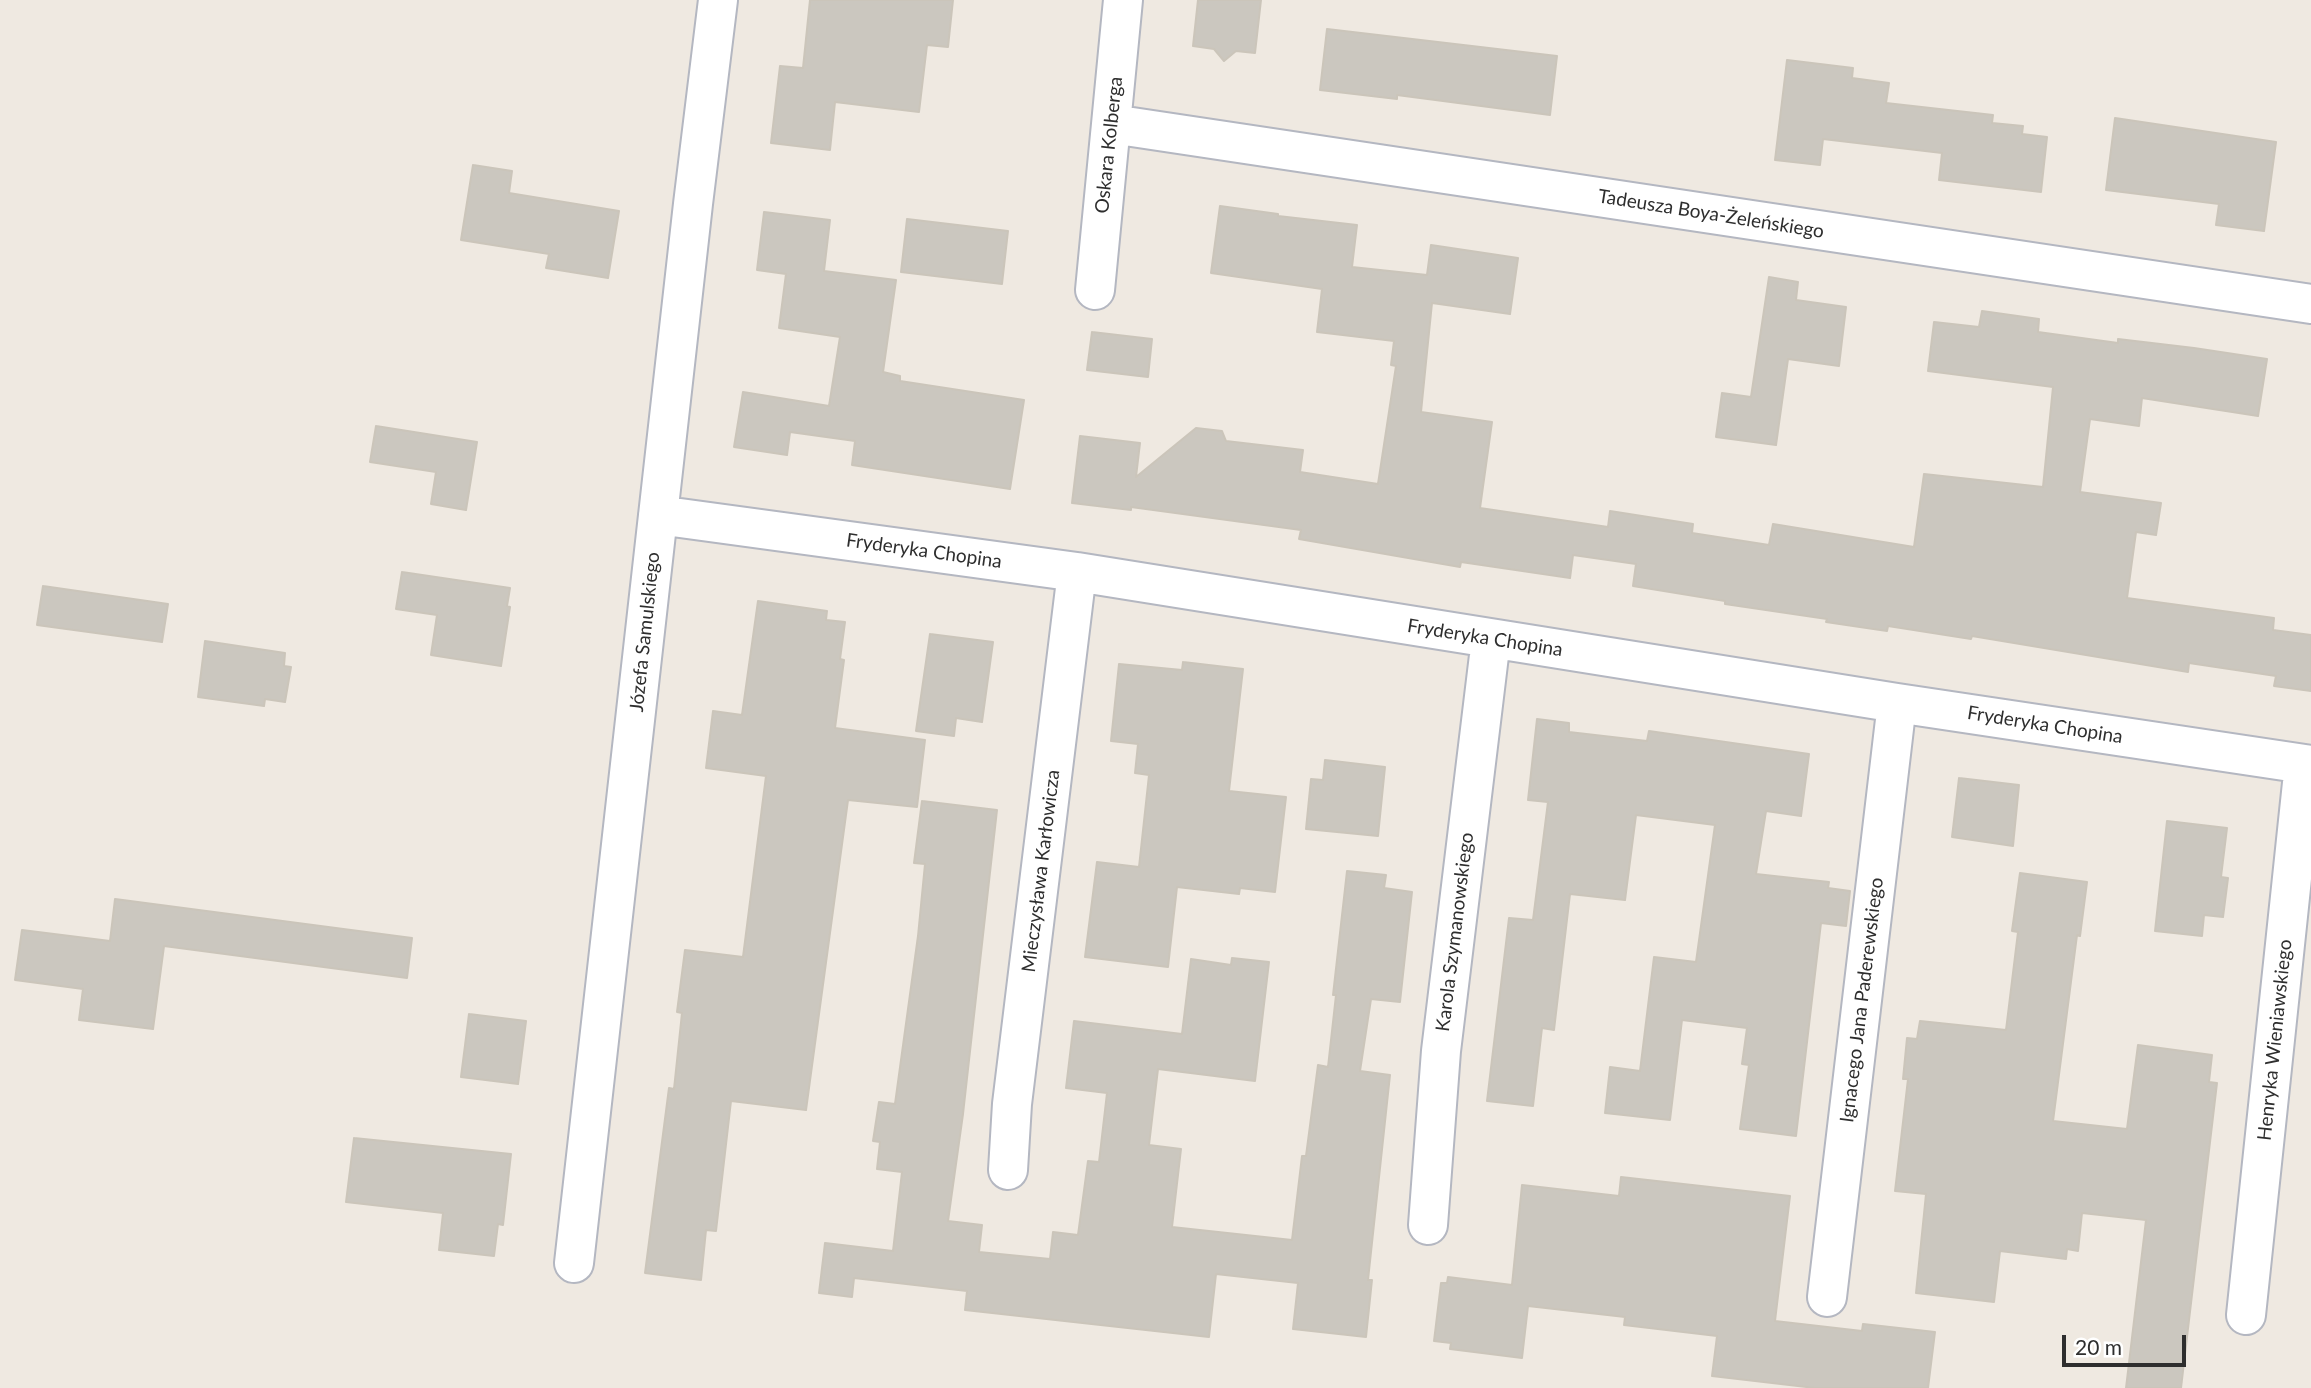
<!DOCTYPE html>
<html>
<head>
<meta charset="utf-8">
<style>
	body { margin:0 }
	#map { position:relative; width:2311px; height:1388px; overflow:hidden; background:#efe9e1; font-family:Lato,sans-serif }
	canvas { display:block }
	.scale { position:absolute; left:2062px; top:1335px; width:124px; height:32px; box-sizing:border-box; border:4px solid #2e2e2e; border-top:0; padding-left:9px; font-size:21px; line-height:24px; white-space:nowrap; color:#2e2e2e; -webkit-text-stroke:5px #fff; paint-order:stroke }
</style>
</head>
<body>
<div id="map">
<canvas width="2311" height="1388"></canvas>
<div class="scale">20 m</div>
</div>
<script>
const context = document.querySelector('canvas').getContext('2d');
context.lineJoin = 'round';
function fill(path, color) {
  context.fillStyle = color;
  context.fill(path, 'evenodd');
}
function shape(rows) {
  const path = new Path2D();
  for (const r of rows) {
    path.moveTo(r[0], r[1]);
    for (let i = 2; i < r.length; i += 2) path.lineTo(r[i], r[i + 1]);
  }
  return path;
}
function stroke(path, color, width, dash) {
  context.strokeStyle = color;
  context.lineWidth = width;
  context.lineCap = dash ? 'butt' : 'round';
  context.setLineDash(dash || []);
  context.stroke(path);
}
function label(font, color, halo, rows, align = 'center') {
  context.font = font + ' Lato,sans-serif';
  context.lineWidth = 7;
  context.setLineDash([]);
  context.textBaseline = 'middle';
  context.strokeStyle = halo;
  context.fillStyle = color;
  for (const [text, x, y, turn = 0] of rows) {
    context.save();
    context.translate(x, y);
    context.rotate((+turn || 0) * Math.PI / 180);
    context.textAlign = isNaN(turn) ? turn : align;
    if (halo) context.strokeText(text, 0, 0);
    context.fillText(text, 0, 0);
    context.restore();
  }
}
const building = shape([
	[810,0,953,0,948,47,927,45,919,112,835,102,830,150,771,143,780,66,803,68,810,0],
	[1198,0,1261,0,1255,53,1236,51,1224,61,1214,49,1193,46,1198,0],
	[1327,29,1557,56,1550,115,1397,95,1397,99,1320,90,1327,29],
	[1787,60,1853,68,1852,78,1889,83,1886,103,1993,115,1992,123,2023,126,2022,134,2047,137,2041,192,1939,180,1942,153,1823,139,1820,165,1775,160,1787,60],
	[2115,118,2276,142,2264,231,2216,225,2219,204,2106,190,2115,118],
	[473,165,512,171,509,193,619,211,608,278,546,268,549,254,461,240,473,165],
	[1220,206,1278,214,1278,216,1357,225,1352,267,1427,275,1431,245,1518,258,1510,314,1432,303,1421,412,1492,422,1480,508,1608,527,1610,511,1693,524,1692,533,1769,545,1773,524,1914,547,1924,474,2043,487,2053,387,1928,371,1934,322,1979,327,1982,311,2039,319,2038,332,2118,343,2118,339,2194,348,2267,359,2258,416,2142,398,2139,426,2090,419,2080,492,2161,503,2156,535,2136,532,2127,598,2274,618,2273,630,2311,635,2311,691,2274,686,2276,676,2189,663,2188,672,1972,636,1971,639,1888,626,1887,631,1826,622,1827,619,1725,604,1725,601,1633,586,1636,564,1573,555,1570,578,1461,562,1460,567,1299,539,1301,530,1131,507,1131,510,1072,503,1080,436,1140,443,1136,477,1196,428,1222,431,1226,441,1303,450,1300,472,1378,484,1396,366,1391,365,1394,341,1317,332,1322,289,1211,273,1220,206],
	[764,212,830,220,824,271,896,280,883,372,900,376,900,381,1024,400,1010,489,852,465,855,441,790,432,787,455,734,447,743,392,829,406,840,337,779,328,786,274,757,270,764,212],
	[907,219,1008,231,1002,284,901,272,907,219],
	[1769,277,1798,282,1796,300,1846,307,1839,366,1788,359,1776,445,1716,437,1722,393,1751,397,1769,277],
	[1092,332,1152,339,1148,377,1087,370,1092,332],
	[376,426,477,442,466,510,431,504,436,472,370,462,376,426],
	[402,572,510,588,507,606,510,607,501,666,431,655,437,615,396,609,402,572],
	[43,586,168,604,162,642,37,625,43,586],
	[758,601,827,611,826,620,845,622,840,659,844,660,835,728,925,740,917,807,848,800,806,1110,731,1101,716,1231,706,1230,701,1280,645,1273,669,1088,674,1089,682,1013,677,1012,685,950,743,957,766,776,706,768,713,711,742,715,758,601],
	[930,634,993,642,982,722,956,718,954,736,916,731,930,634],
	[205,641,285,653,284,666,291,667,285,702,265,699,264,706,198,697,205,641],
	[1183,662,1243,669,1229,791,1286,797,1275,892,1240,888,1239,894,1177,887,1168,967,1085,957,1097,862,1139,867,1149,775,1135,773,1138,744,1111,741,1119,664,1182,670,1183,662],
	[1537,719,1569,723,1569,732,1647,741,1649,731,1809,754,1801,816,1766,811,1756,874,1829,882,1828,888,1850,891,1846,926,1821,923,1796,1136,1740,1129,1749,1065,1742,1064,1747,1028,1682,1020,1670,1120,1605,1113,1610,1067,1640,1071,1654,957,1696,962,1715,825,1636,815,1625,900,1570,894,1554,1030,1542,1028,1533,1106,1487,1101,1509,918,1533,920,1548,802,1528,800,1537,719],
	[1325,760,1385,767,1378,836,1306,829,1311,779,1323,780,1325,760],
	[1959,778,2019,785,2013,846,1952,837,1959,778],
	[922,801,997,810,963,1114,948,1221,982,1225,979,1252,1050,1259,1053,1232,1078,1235,1088,1161,1099,1162,1107,1093,1066,1088,1074,1021,1182,1034,1191,959,1231,965,1232,958,1269,962,1255,1081,1158,1069,1149,1145,1181,1149,1172,1227,1292,1240,1302,1156,1306,1156,1318,1065,1328,1067,1336,995,1333,995,1347,871,1386,875,1384,888,1412,892,1400,1002,1371,999,1360,1071,1390,1075,1368,1280,1372,1280,1366,1337,1293,1329,1298,1283,1216,1274,1209,1337,965,1310,967,1291,854,1278,852,1297,819,1293,825,1243,893,1251,902,1172,877,1169,880,1142,873,1141,879,1102,895,1104,918,936,925,864,914,863,922,801],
	[2167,821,2227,828,2221,877,2228,878,2223,917,2204,915,2202,936,2155,931,2167,821],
	[2020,873,2087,882,2080,936,2077,935,2053,1121,2127,1129,2138,1045,2212,1055,2209,1082,2217,1083,2181,1388,2126,1388,2146,1220,2082,1213,2078,1251,2067,1249,2066,1259,2000,1251,1994,1302,1916,1293,1926,1194,1895,1191,1908,1079,1903,1079,1907,1038,1917,1039,1920,1021,2006,1030,2018,932,2012,931,2020,873],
	[115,899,412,938,407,978,164,946,153,1029,79,1020,83,989,15,980,22,930,110,941,115,899],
	[469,1014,526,1021,518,1084,461,1077,469,1014],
	[354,1138,511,1154,503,1225,498,1224,494,1256,439,1250,443,1213,346,1202,354,1138],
	[1621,1177,1790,1196,1775,1321,1862,1331,1863,1324,1935,1332,1928,1388,1815,1388,1712,1376,1717,1336,1624,1325,1625,1317,1528,1306,1522,1358,1450,1349,1451,1343,1434,1341,1441,1283,1447,1283,1448,1277,1512,1285,1522,1185,1619,1196,1621,1177]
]);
const minor = shape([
	[1112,124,2311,304],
	[1095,290,1123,0],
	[658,515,1077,572,1897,703,2311,765],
	[1008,1170,1012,1104,1077,572],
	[1428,1225,1441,1051,1491,639],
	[574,1263,693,204,718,0],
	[1827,1297,1897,703],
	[2246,1315,2304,764]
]);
const streetNames = [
	["Oskara Kolberga",1109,145,-84],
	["Tadeusza Boya-Żeleńskiego",1711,214,9],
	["Fryderyka Chopina",924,551,8],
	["Józefa Samulskiego",645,632,-84],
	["Fryderyka Chopina",1485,638,9],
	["Fryderyka Chopina",2045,725,9],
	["Mieczysława Karłowicza",1041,871,-83],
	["Karola Szymanowskiego",1455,932,-83],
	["Ignacego Jana Paderewskiego",1862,1000,-83],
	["Henryka Wieniawskiego",2275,1040,-84]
];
fill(building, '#cbc7bf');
stroke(building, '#cbc5ba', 2);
stroke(minor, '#b4b7c1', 42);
stroke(minor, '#fff', 38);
label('19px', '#2e2e2e', '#fff', streetNames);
</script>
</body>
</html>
